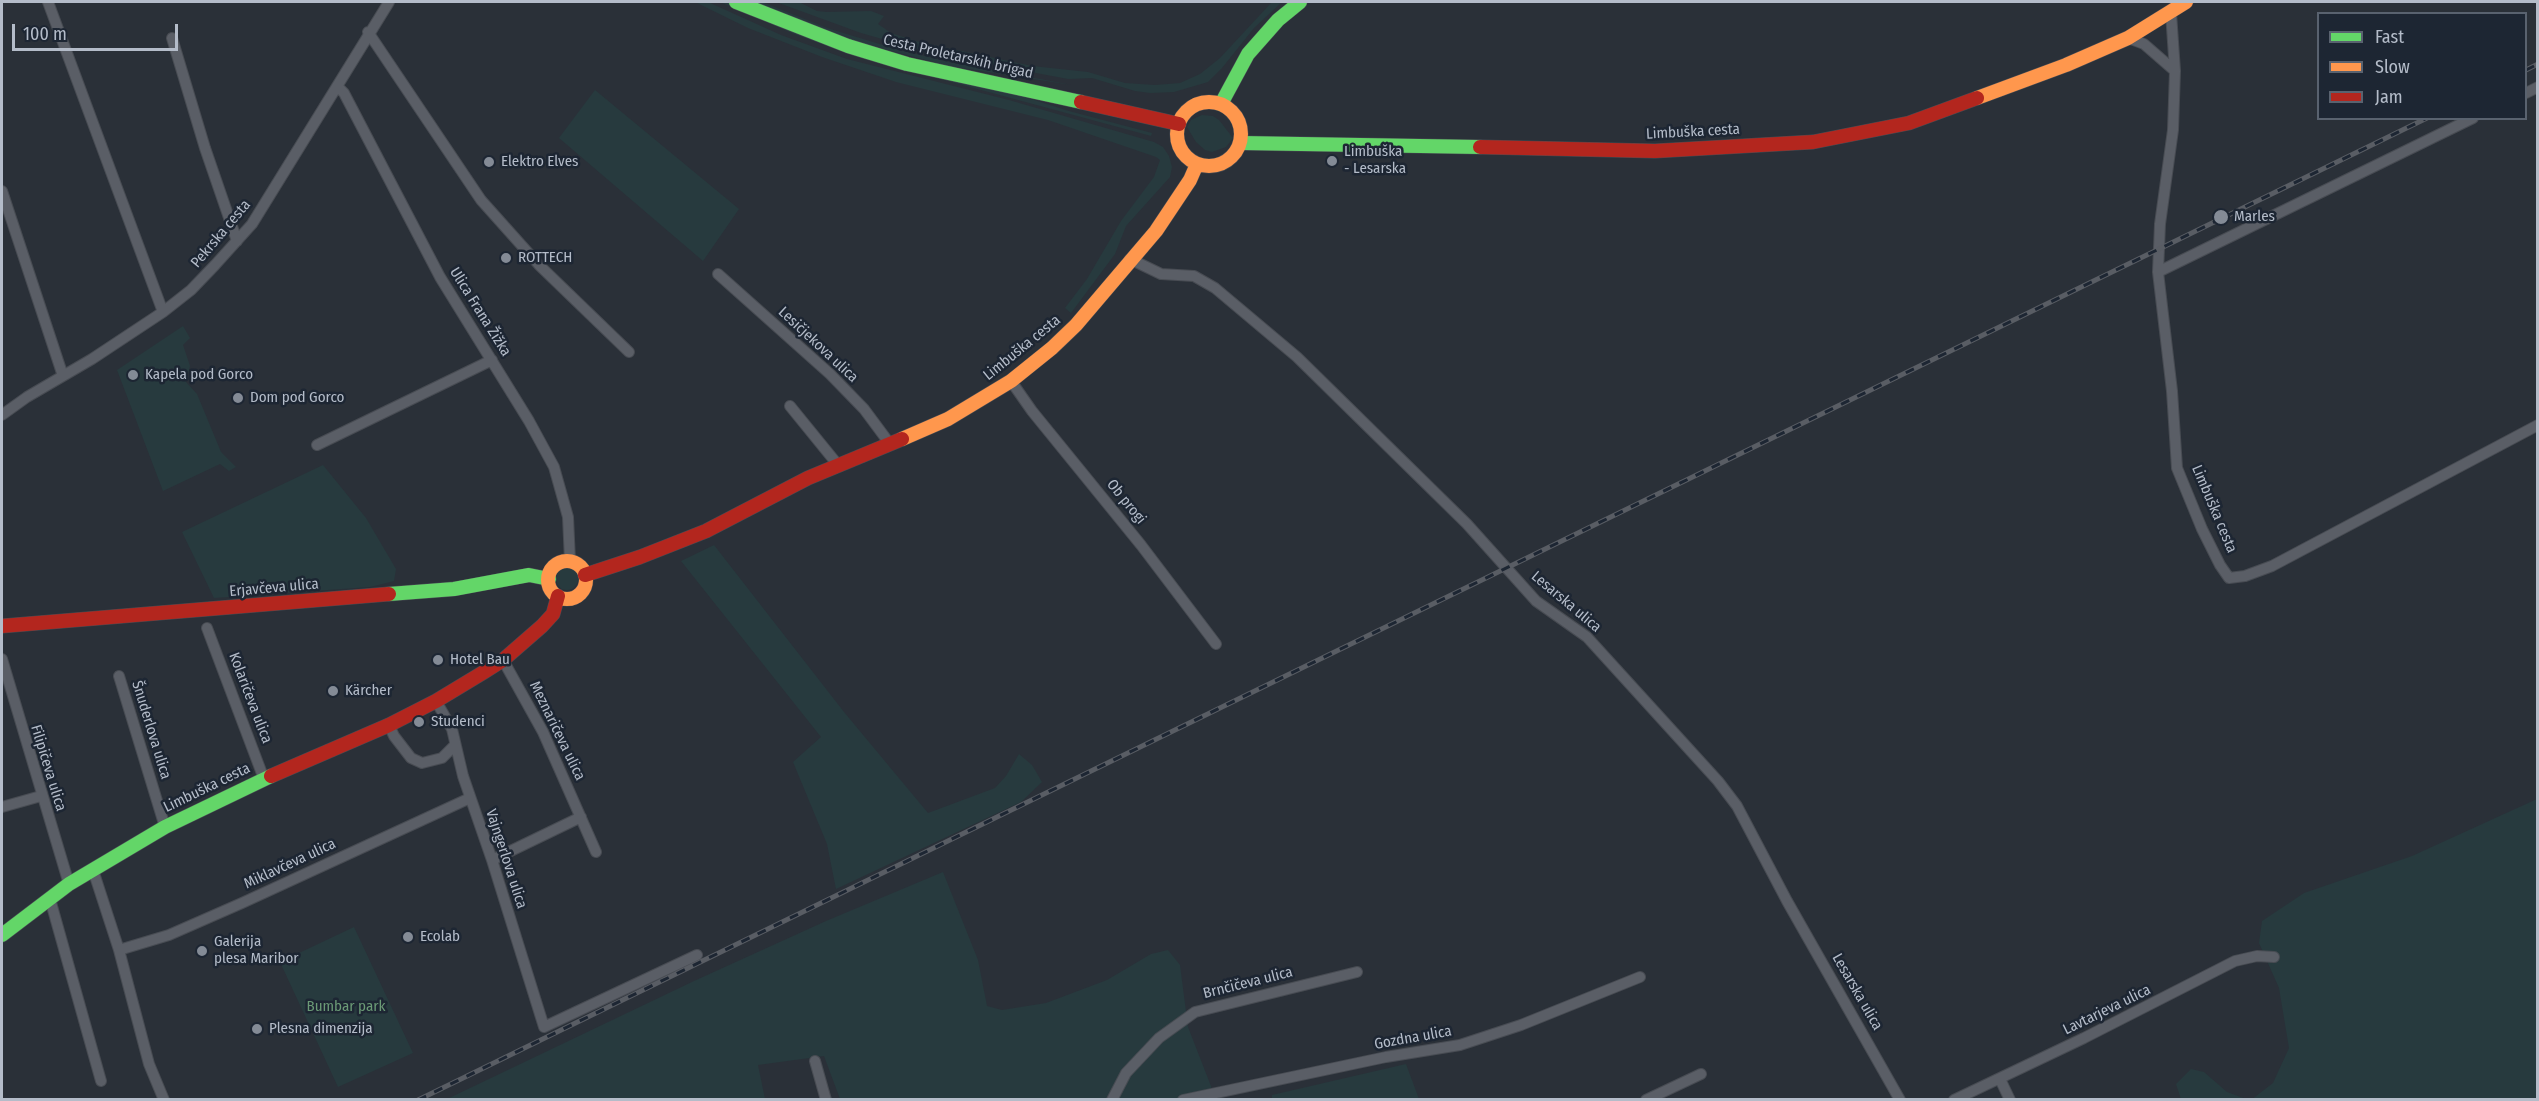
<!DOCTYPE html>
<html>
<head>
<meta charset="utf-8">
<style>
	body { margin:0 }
	#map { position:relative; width:2539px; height:1101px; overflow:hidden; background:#2a3038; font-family:"Fira Sans Condensed",sans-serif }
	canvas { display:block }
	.frame { position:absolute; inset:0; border:3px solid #b4bcc9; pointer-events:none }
	.legend { position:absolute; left:2317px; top:12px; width:210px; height:108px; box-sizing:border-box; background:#1d2633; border:2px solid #59626f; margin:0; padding:8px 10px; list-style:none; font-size:18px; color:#b4bcc9 }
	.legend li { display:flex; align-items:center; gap:12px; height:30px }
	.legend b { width:30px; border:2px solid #59626f }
	.scale { position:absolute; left:12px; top:24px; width:166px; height:27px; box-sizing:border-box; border:3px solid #b4bcc9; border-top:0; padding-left:8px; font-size:18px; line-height:21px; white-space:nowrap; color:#b4bcc9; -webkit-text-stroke:4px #1d2633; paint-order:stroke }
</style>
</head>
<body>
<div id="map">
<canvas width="2539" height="1101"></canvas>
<div class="frame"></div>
<ul class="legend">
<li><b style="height:8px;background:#63d668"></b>Fast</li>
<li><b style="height:8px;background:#ff974d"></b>Slow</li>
<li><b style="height:8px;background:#b3261e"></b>Jam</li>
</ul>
<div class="scale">100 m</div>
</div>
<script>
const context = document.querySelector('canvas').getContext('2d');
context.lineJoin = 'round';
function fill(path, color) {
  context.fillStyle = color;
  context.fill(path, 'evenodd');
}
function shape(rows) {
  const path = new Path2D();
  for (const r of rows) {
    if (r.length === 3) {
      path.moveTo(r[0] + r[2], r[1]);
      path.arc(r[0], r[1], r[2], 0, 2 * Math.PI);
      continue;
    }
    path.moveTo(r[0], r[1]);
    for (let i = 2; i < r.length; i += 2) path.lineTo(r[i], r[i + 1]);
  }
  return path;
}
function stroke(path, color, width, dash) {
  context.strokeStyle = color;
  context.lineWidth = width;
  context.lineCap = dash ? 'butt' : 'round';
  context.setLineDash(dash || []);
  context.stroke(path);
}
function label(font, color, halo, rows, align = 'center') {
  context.font = font + ' "Fira Sans Condensed",sans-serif';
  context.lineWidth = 5;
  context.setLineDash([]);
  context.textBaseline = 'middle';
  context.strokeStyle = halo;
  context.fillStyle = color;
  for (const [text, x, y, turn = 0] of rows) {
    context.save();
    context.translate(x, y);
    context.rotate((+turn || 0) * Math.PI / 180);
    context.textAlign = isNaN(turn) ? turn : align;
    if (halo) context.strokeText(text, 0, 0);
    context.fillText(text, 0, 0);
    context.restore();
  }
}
const green = shape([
	[695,2,708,2,781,35,847,59,1009,100,1154,142,1163,147,1169,156,1172,167,1170,177,1126,226,1115,254,1071,313,1065,308,1087,279,1121,221,1154,177,1160,160,1156,157,1048,120,896,82,822,57,748,28],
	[720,2,729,2,795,31,1012,93,1069,111,1152,133,1151,136,852,55,794,34],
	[755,2,762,2,827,28,896,49,949,62,1072,85,949,66,895,52,855,41],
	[776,2,799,2,817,11,827,12,871,11,884,16,878,24,891,33,915,41,1032,66,1088,72,1125,83,1155,85,1180,83,1200,74,1220,58,1272,2,1282,2,1254,28,1222,68,1208,82,1174,92,1150,93,1135,91,1092,78,1068,79,935,54,861,33],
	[595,90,739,209,703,261,559,138],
	[1202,115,1213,116,1219,120,1233,138,1226,147,1212,152,1205,150,1196,142,1187,127,1191,120],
	[183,326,190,338,183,345,190,366,186,382,197,394,221,452,236,467,229,471,220,464,163,491,117,370],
	[323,465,366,518,396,569,394,581,370,587,214,598,182,532],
	[714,545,844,712,928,813,995,788,1006,776,1019,754,1032,765,1042,782,1021,802,836,889,827,844,793,762,821,737,681,561],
	[567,579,11],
	[2537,799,2537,1099,2251,1100,2273,1083,2289,1048,2279,988,2259,943,2262,921,2304,893,2412,856],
	[943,872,978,960,987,1006,1002,1010,1046,1003,1107,980,1151,954,1168,950,1180,965,1188,1027,1216,1099,840,1099,824,1056,758,1065,765,1099,445,1100,694,981,826,921],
	[354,927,413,1053,338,1087,280,962],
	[1406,1064,1419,1099,1272,1099,1272,1095],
	[2191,1069,2204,1072,2227,1092,2246,1099,2181,1099,2176,1084]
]);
const street = shape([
	[48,2,163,312],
	[368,32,481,200,540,266,629,352],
	[172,38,205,148,237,241],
	[2128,38,2144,44,2175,71,2171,13],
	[2175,71,2173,130,2160,224,2158,272,2172,391,2177,468,2202,529,2220,565,2229,578,2245,576,2272,566,2538,425],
	[337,86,344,93,440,277,529,421,554,467,568,517,570,561],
	[2526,93,2538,87],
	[2,191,63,376],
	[1130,259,1161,274,1194,276,1215,288,1297,357,1467,524,1536,601,1587,637,1718,781,1737,806,1787,901,1900,1100],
	[2158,272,2473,118],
	[718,274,830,374,864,409,890,444],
	[1011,381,1032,411,1141,545,1216,644],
	[790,406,838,465],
	[2,415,27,397,92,359,163,312,191,290,215,265,252,224,389,2],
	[317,445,492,360],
	[207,628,264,779],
	[2,659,69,884],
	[503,660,543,732,596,852],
	[119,676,165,827],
	[436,701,452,729,463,776,492,860,544,1027,697,955],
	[389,725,394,736,411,758,422,763,442,758,454,746],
	[2,807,41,796],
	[492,860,581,817],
	[93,870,119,950,149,1064,164,1100],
	[50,899,101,1081],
	[119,950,169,935,242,903,470,798],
	[815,1061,826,1100],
	[2000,1079,2010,1100],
	[1112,1100,1126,1073,1159,1038,1195,1012,1357,972],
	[1183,1100,1386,1057,1460,1045,1521,1025,1640,977],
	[1646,1100,1701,1074],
	[1954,1100,2084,1038,2235,961,2257,956,2274,957]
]);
const fast = shape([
	[736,2,848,46,907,64,1081,102],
	[1221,104,1248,54,1278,20,1300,2],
	[1241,143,1480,147],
	[389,594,454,589,529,575,549,579],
	[2,935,69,884,165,827,271,776]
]);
const slow = shape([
	[1977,98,2066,65,2128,38,2186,2],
	[1209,134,32],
	[902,439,948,419,1011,381,1052,348,1076,325,1156,231,1190,180,1197,164],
	[567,580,19]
]);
const jam = shape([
	[1081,102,1179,124],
	[1480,147,1655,151,1813,142,1909,123,1977,98],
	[585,575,640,557,706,531,808,478,902,439],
	[2,626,389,594],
	[271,776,389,725,436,701,484,672,503,660,542,626,553,614,558,596]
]);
const rail = shape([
	[2526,70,2538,64],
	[418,1100,2427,118]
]);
const markers = [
	[1332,161,6,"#848b96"],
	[489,162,6,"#848b96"],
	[2221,217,8,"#848b96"],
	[506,258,6,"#848b96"],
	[133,375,6,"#848b96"],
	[238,398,6,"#848b96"],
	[438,660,6,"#848b96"],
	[333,691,6,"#848b96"],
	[419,722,6,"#848b96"],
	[408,937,6,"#848b96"],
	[202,951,6,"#848b96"],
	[257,1029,6,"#848b96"]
];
const streetNames = [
	["Cesta Proletarskih brigad",958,57,13],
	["Limbuška cesta",1693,132,-3],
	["Pekrska cesta",221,234,-50],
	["Ulica Frana Žižka",480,312,58],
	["Lesičjekova ulica",818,345,43],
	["Limbuška cesta",1022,348,-39],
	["Ob progi",1126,502,51],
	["Limbuška cesta",2214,509,67],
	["Erjavčeva ulica",274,588,-5],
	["Lesarska ulica",1566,602,40],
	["Kolaričeva ulica",250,698,69],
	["Šnuderlova ulica",151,730,73],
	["Meznaričeva ulica",557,731,64],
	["Filipičeva ulica",48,768,73],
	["Limbuška cesta",207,788,-26],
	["Vajngerlova ulica",506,859,72],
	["Miklavčeva ulica",290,864,-25],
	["Brnčičeva ulica",1248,983,-14],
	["Lesarska ulica",1857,992,60],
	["Lavtarjeva ulica",2107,1010,-26],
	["Gozdna ulica",1413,1038,-10]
];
const poiNames = [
	["Limbuška",1344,152],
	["- Lesarska",1344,169],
	["Elektro Elves",501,162],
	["Marles",2234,217],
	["ROTTECH",518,258],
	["Kapela pod Gorco",145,375],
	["Dom pod Gorco",250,398],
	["Hotel Bau",450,660],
	["Kärcher",345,691],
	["Studenci",431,722],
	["Ecolab",420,937],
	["Galerija",214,942],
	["plesa Maribor",214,959],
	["Plesna dimenzija",269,1029]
];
const parkNames = [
	["Bumbar park",346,1007]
];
fill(green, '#273a3e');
stroke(street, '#484c53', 12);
stroke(fast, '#484c53', 15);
stroke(slow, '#484c53', 15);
stroke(jam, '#484c53', 15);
stroke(street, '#5a5e66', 10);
stroke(fast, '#63d668', 14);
stroke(slow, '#ff974d', 14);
stroke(jam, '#b3261e', 14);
stroke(rail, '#595d64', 5);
stroke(rail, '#1d2633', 3, [9]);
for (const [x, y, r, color] of markers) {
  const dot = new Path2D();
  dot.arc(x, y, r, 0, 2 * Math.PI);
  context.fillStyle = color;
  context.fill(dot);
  stroke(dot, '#1d2633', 2);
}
label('15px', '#b4bcc9', '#1d2633', streetNames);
label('15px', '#b4bcc9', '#1d2633', poiNames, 'left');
label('15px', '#6b9a76', '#1d2633', parkNames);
</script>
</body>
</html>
